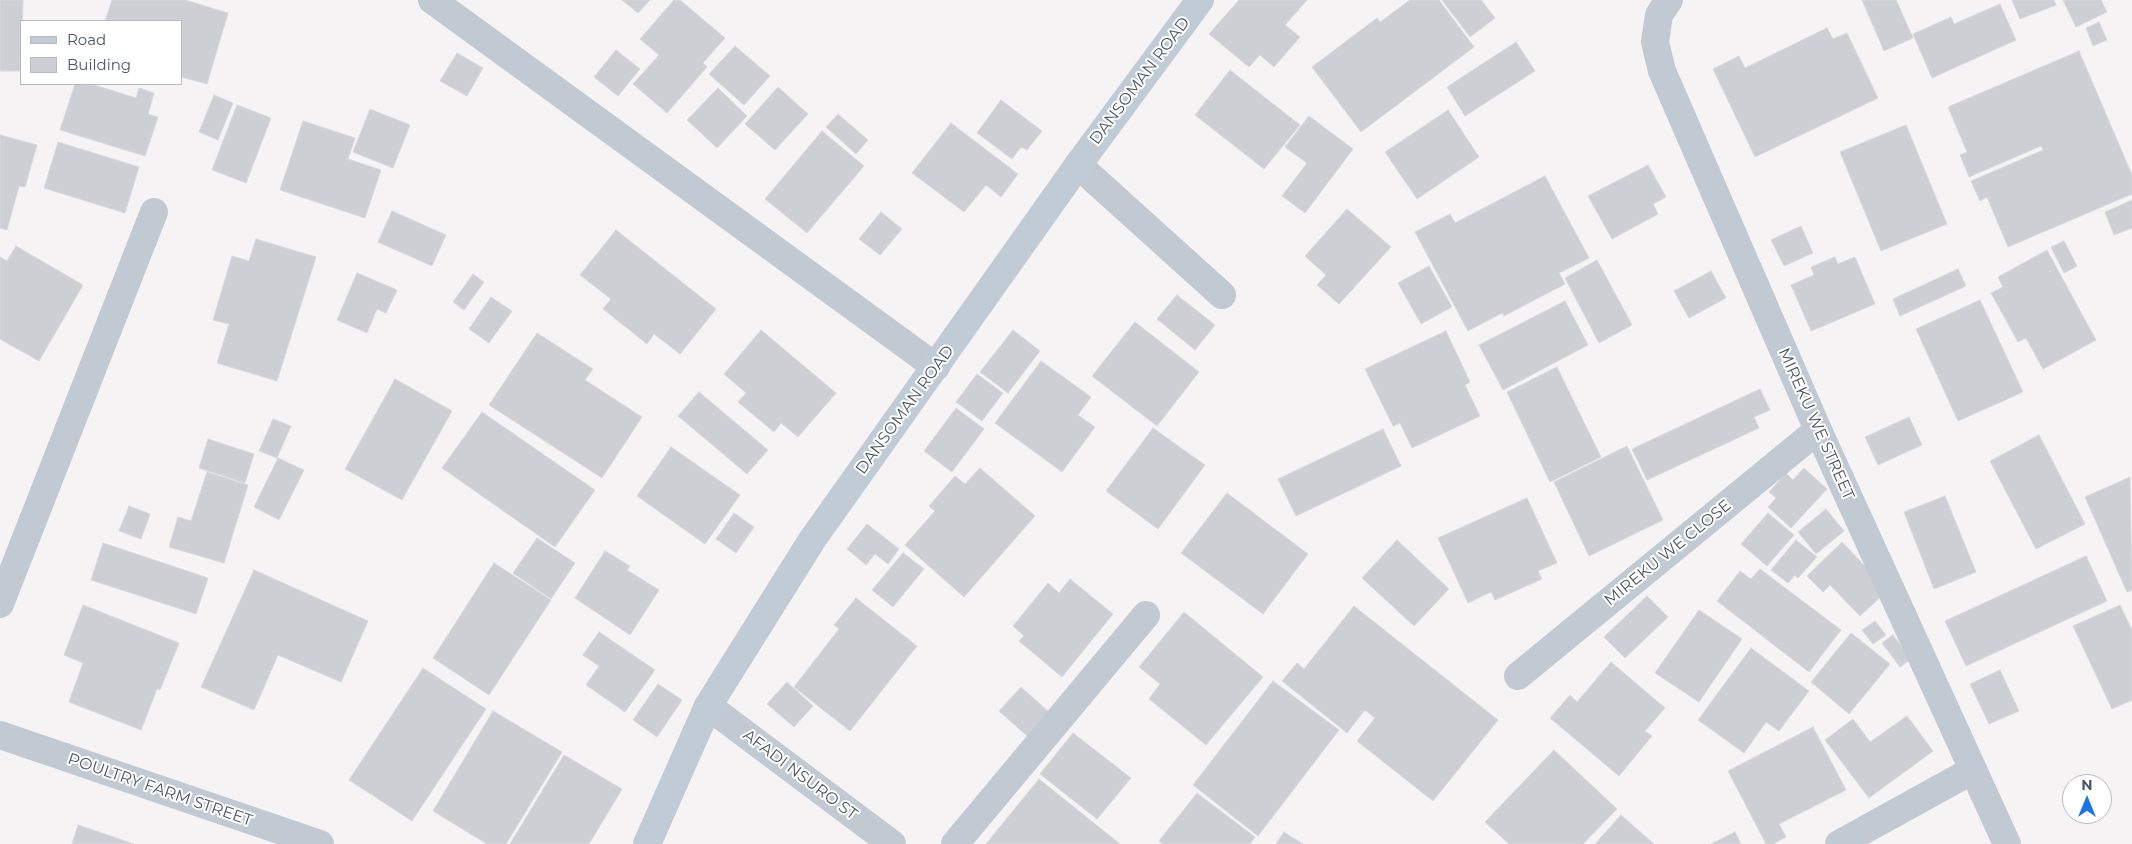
<!DOCTYPE html>
<html>
<head>
<meta charset="utf-8">
<style>
	body { margin:0 }
	#map { position:relative; width:2132px; height:844px; overflow:hidden; background:#f5f3f3; font-family:Montserrat,sans-serif }
	canvas { display:block }
	.legend { position:absolute; left:20px; top:20px; width:162px; height:65px; box-sizing:border-box; background:#fff; border:1px solid #b7bbc0; margin:0; padding:6px 9px; list-style:none; font-size:15px; color:#4a5661 }
	.legend li { display:flex; align-items:center; gap:10px; height:25px }
	.legend b { width:25px; border:1px solid #b7bbc0 }
	.north { position:absolute; left:2062px; top:774px; width:50px; height:50px; box-sizing:border-box; background:#fff; border:1px solid #b7bbc0; border-radius:50%; rotate:0deg; font-size:14px; font-weight:700; line-height:20px; text-align:center; color:#4a5661 }
	.north::after { content:''; display:block; margin:auto; width:18px; height:22px; background:#1a73e8; clip-path:polygon(50% 0,100% 100%,50% 72%,0 100%) }
</style>
</head>
<body>
<div id="map">
<canvas width="2132" height="844"></canvas>
<ul class="legend">
<li><b style="height:6px;background:#c1cbd6"></b>Road</li>
<li><b style="height:14px;background:#cdcfd5"></b>Building</li>
</ul>
<div class="north">N</div>
</div>
<script>
const context = document.querySelector('canvas').getContext('2d');
context.lineJoin = 'round';
function fill(path, color) {
  context.fillStyle = color;
  context.fill(path, 'evenodd');
}
function shape(rows) {
  const path = new Path2D();
  for (const r of rows) {
    path.moveTo(r[0], r[1]);
    for (let i = 2; i < r.length; i += 2) path.lineTo(r[i], r[i + 1]);
  }
  return path;
}
function stroke(path, color, width, dash) {
  context.strokeStyle = color;
  context.lineWidth = width;
  context.lineCap = dash ? 'butt' : 'round';
  context.setLineDash(dash || []);
  context.stroke(path);
}
function label(font, color, halo, rows, align = 'center') {
  context.font = font + ' Montserrat,sans-serif';
  context.lineWidth = 4;
  context.setLineDash([]);
  context.textBaseline = 'middle';
  context.strokeStyle = halo;
  context.fillStyle = color;
  for (const [text, x, y, turn = 0] of rows) {
    context.save();
    context.translate(x, y);
    context.rotate((+turn || 0) * Math.PI / 180);
    context.textAlign = isNaN(turn) ? turn : align;
    if (halo) context.strokeText(text, 0, 0);
    context.fillText(text, 0, 0);
    context.restore();
  }
}
const building = shape([
	[0,0,23,0,21,71,0,71,0,0],
	[112,0,185,0,228,13,207,84,181,77,181,21,105,21,112,0],
	[622,0,650,0,638,13,622,0],
	[674,0,680,0,725,38,703,63,707,67,667,113,633,84,659,55,640,39,674,0],
	[1239,0,1307,0,1285,25,1300,37,1274,67,1260,55,1249,67,1209,34,1239,0],
	[1410,0,1439,0,1474,47,1361,132,1312,67,1377,18,1380,22,1410,0],
	[1442,0,1481,0,1495,18,1470,37,1442,0],
	[1862,0,1896,0,1913,38,1884,51,1862,0],
	[2012,0,2054,0,2056,5,2020,19,2012,0],
	[2063,0,2101,0,2107,12,2076,27,2063,0],
	[2000,4,2016,40,1932,78,1913,34,1951,17,1954,24,2000,4],
	[2099,22,2107,40,2093,46,2086,28,2099,22],
	[1827,28,1833,39,1847,33,1878,98,1755,157,1713,69,1739,56,1745,68,1827,28],
	[1516,42,1535,71,1465,116,1447,87,1516,42],
	[735,46,770,76,744,105,709,74,735,46],
	[616,50,640,69,618,96,594,77,616,50],
	[2079,51,2132,175,2132,194,2008,247,1987,197,1980,201,1971,181,2043,150,2041,146,1969,177,1960,155,1967,152,1948,107,2079,51],
	[457,53,483,68,467,96,440,81,457,53],
	[1230,70,1300,125,1264,169,1195,115,1230,70],
	[75,84,91,84,136,98,139,88,154,93,148,114,158,117,145,156,60,130,75,84],
	[778,87,808,114,775,150,745,124,778,87],
	[718,88,747,116,717,148,687,120,718,88],
	[214,95,233,103,218,140,199,132,214,95],
	[1001,100,1042,131,1027,150,1021,147,1012,159,977,133,1001,100],
	[237,105,271,118,246,183,212,170,237,105],
	[370,109,410,125,393,168,353,152,370,109],
	[1448,110,1479,157,1417,199,1385,152,1448,110],
	[838,114,868,140,856,154,826,127,838,114],
	[1309,116,1353,149,1305,213,1282,196,1307,163,1285,147,1309,116],
	[303,121,355,138,348,159,381,170,365,218,280,190,303,121],
	[951,123,1018,174,1001,197,986,185,964,212,912,173,951,123],
	[1906,125,1947,224,1881,251,1840,152,1906,125],
	[822,131,864,166,807,233,765,199,822,131],
	[0,135,37,145,25,187,19,186,7,230,0,228,0,135],
	[58,142,139,167,125,213,44,188,58,142],
	[1648,165,1666,197,1653,204,1658,214,1612,239,1588,196,1648,165],
	[1545,176,1589,258,1559,273,1565,284,1504,316,1502,313,1468,331,1415,232,1450,214,1455,223,1545,176],
	[2132,200,2132,228,2114,235,2105,212,2132,200],
	[1347,209,1391,247,1339,304,1317,285,1326,275,1305,256,1347,209],
	[392,211,446,235,432,266,378,242,392,211],
	[881,212,902,229,880,255,859,239,881,212],
	[1801,226,1813,253,1784,266,1771,240,1801,226],
	[616,230,716,309,680,354,654,334,647,344,603,309,611,299,580,275,616,230],
	[256,239,316,257,277,381,217,363,229,324,213,320,232,256,249,261,256,239],
	[2064,241,2077,266,2064,273,2051,247,2064,241],
	[16,246,83,285,39,361,0,339,0,257,7,261,16,246],
	[2047,250,2096,340,2043,369,2026,338,2018,342,1991,293,2003,287,1998,277,2047,250],
	[1835,257,1838,264,1855,257,1875,304,1811,331,1791,285,1814,275,1811,267,1835,257],
	[1597,260,1632,325,1599,343,1565,278,1597,260],
	[1429,266,1452,307,1421,324,1398,283,1429,266],
	[1958,269,1966,286,1900,316,1893,299,1958,269],
	[1711,271,1726,298,1689,318,1674,291,1711,271],
	[357,273,397,290,386,313,377,309,367,333,337,320,357,273],
	[473,274,484,282,464,310,453,302,473,274],
	[1177,295,1215,325,1195,350,1157,319,1177,295],
	[491,297,512,311,489,343,469,329,491,297],
	[1980,300,2023,392,1958,421,1916,329,1980,300],
	[1565,301,1588,345,1503,390,1479,345,1565,301],
	[1135,322,1199,372,1157,426,1092,376,1135,322],
	[761,330,836,393,798,437,781,423,774,432,738,402,746,393,724,374,761,330],
	[1013,330,1040,351,1008,393,980,372,1013,330],
	[1446,331,1470,382,1465,385,1480,416,1412,448,1400,423,1393,426,1365,369,1446,331],
	[537,333,593,369,585,380,642,417,602,478,489,405,537,333],
	[1041,361,1091,397,1078,415,1095,427,1062,472,995,423,1041,361],
	[1557,367,1601,457,1550,482,1507,392,1557,367],
	[977,374,1003,393,982,421,956,402,977,374],
	[395,379,452,411,402,500,345,469,395,379],
	[1760,389,1770,410,1754,417,1759,428,1647,480,1632,449,1760,389],
	[699,392,768,450,747,474,678,416,699,392],
	[956,408,984,429,952,472,924,451,956,408],
	[482,412,595,490,555,547,442,468,482,412],
	[1909,417,1922,445,1878,465,1865,437,1909,417],
	[273,419,291,426,277,458,259,451,273,419],
	[1153,428,1205,465,1158,529,1106,491,1153,428],
	[1383,429,1401,466,1296,516,1278,479,1383,429],
	[2039,435,2085,524,2036,549,1990,461,2039,435],
	[208,439,254,454,245,483,199,468,208,439],
	[1627,446,1663,520,1589,556,1554,482,1627,446],
	[671,447,740,495,705,544,637,496,671,447],
	[278,458,304,470,279,520,254,507,278,458],
	[980,468,1035,516,964,597,905,545,935,511,929,506,955,476,965,484,980,468],
	[1804,468,1827,489,1791,528,1768,507,1776,498,1769,492,1786,473,1793,480,1804,468],
	[207,472,248,485,224,563,169,547,178,517,191,521,207,472],
	[2130,477,2132,590,2127,592,2085,497,2130,477],
	[1227,493,1308,554,1263,614,1181,553,1227,493],
	[1945,496,1976,572,1934,589,1904,512,1945,496],
	[1527,498,1557,563,1538,571,1542,579,1495,600,1491,592,1468,603,1438,538,1527,498],
	[129,506,150,514,141,539,119,531,129,506],
	[1826,509,1844,531,1816,554,1798,532,1826,509],
	[734,513,754,527,736,553,716,539,734,513],
	[1768,513,1794,535,1767,566,1741,544,1768,513],
	[867,524,899,549,888,564,875,554,866,565,847,549,867,524],
	[537,538,575,563,551,599,513,573,537,538],
	[1397,540,1449,589,1414,626,1362,578,1397,540],
	[1796,540,1817,557,1798,578,1795,575,1788,583,1771,570,1796,540],
	[1842,542,1888,590,1860,616,1830,585,1823,592,1807,576,1842,542],
	[103,543,208,578,196,614,91,580,103,543],
	[605,551,630,566,627,570,659,590,630,635,575,598,605,551],
	[903,553,924,569,893,607,872,590,903,553],
	[2086,556,2107,601,1966,666,1945,621,2086,556],
	[494,563,551,600,489,695,433,658,494,563],
	[1760,569,1841,630,1809,672,1717,601,1740,571,1751,579,1760,569],
	[254,570,368,621,341,682,278,655,254,710,201,687,254,570],
	[1070,579,1113,614,1062,677,1019,641,1024,636,1013,626,1048,583,1059,593,1070,579],
	[1647,596,1668,617,1625,658,1604,637,1647,596],
	[856,598,917,646,850,731,794,687,839,629,834,625,856,598],
	[83,605,179,643,160,690,157,689,141,730,69,702,83,663,64,655,83,605],
	[2120,605,2132,630,2132,700,2112,709,2073,626,2120,605],
	[1354,606,1498,720,1433,801,1357,741,1375,718,1365,710,1347,733,1282,681,1297,663,1304,669,1354,606],
	[1699,610,1742,639,1699,702,1655,673,1699,610],
	[1184,612,1263,677,1206,745,1149,699,1160,684,1139,667,1184,612],
	[1875,621,1886,635,1873,644,1862,630,1875,621],
	[599,632,655,670,625,712,586,685,599,666,583,655,599,632],
	[1851,633,1890,664,1849,714,1811,682,1851,633],
	[1893,635,1911,659,1900,667,1882,643,1893,635],
	[1751,648,1809,691,1779,731,1766,722,1744,753,1698,720,1751,648],
	[1611,662,1665,708,1645,731,1652,736,1619,776,1550,718,1570,695,1577,702,1611,662],
	[423,668,486,709,412,821,349,780,423,668],
	[2000,670,2019,711,1989,724,1970,684,2000,670],
	[1273,681,1339,730,1258,836,1193,785,1273,681],
	[787,682,813,706,794,727,767,704,787,682],
	[658,684,682,700,657,737,633,720,658,684],
	[1021,687,1050,713,1027,736,999,711,1021,687],
	[493,711,562,752,506,844,487,844,433,811,493,711],
	[1907,716,1933,751,1869,798,1825,740,1853,719,1870,742,1907,716],
	[1813,727,1846,790,1779,824,1786,837,1773,844,1766,844,1728,771,1813,727],
	[1073,733,1131,778,1097,819,1040,774,1073,733],
	[1554,750,1617,809,1583,844,1509,844,1485,822,1554,750],
	[564,755,622,789,589,844,510,844,564,755],
	[1039,779,1120,844,986,844,1039,779],
	[1197,793,1255,837,1250,844,1163,844,1159,841,1197,793],
	[1621,815,1654,844,1595,844,1621,815],
	[78,825,134,844,72,844,78,825],
	[1284,832,1303,844,1276,844,1284,832],
	[1735,832,1741,844,1711,844,1735,832]
]);
const minor = shape([
	[432,0,936,367],
	[1669,0,1659,15,1655,42,1662,71,1818,430,2007,844],
	[1078,165,1222,295],
	[0,604,154,212],
	[1518,676,1818,430],
	[708,706,892,844],
	[0,735,320,844],
	[955,844,1146,615],
	[1839,844,1973,770]
]);
const secondary = shape([
	[647,844,708,706,812,540,1078,165,1200,0]
]);
const streetNames = [
	["DANSOMAN ROAD",1140,81,-53],
	["DANSOMAN ROAD",905,410,-54],
	["MIREKU WE STREET",1816,424,66],
	["MIREKU WE CLOSE",1668,553,-39],
	["AFADI NSURO ST",800,775,37],
	["POULTRY FARM STREET",160,790,19]
];
fill(building, '#cdcfd5');
stroke(building, '#d7d9de', 1);
stroke(minor, '#c1cad2', 28);
stroke(secondary, '#c1cbd6', 28);
label('16px', '#4a5661', '#fff', streetNames);
</script>
</body>
</html>
